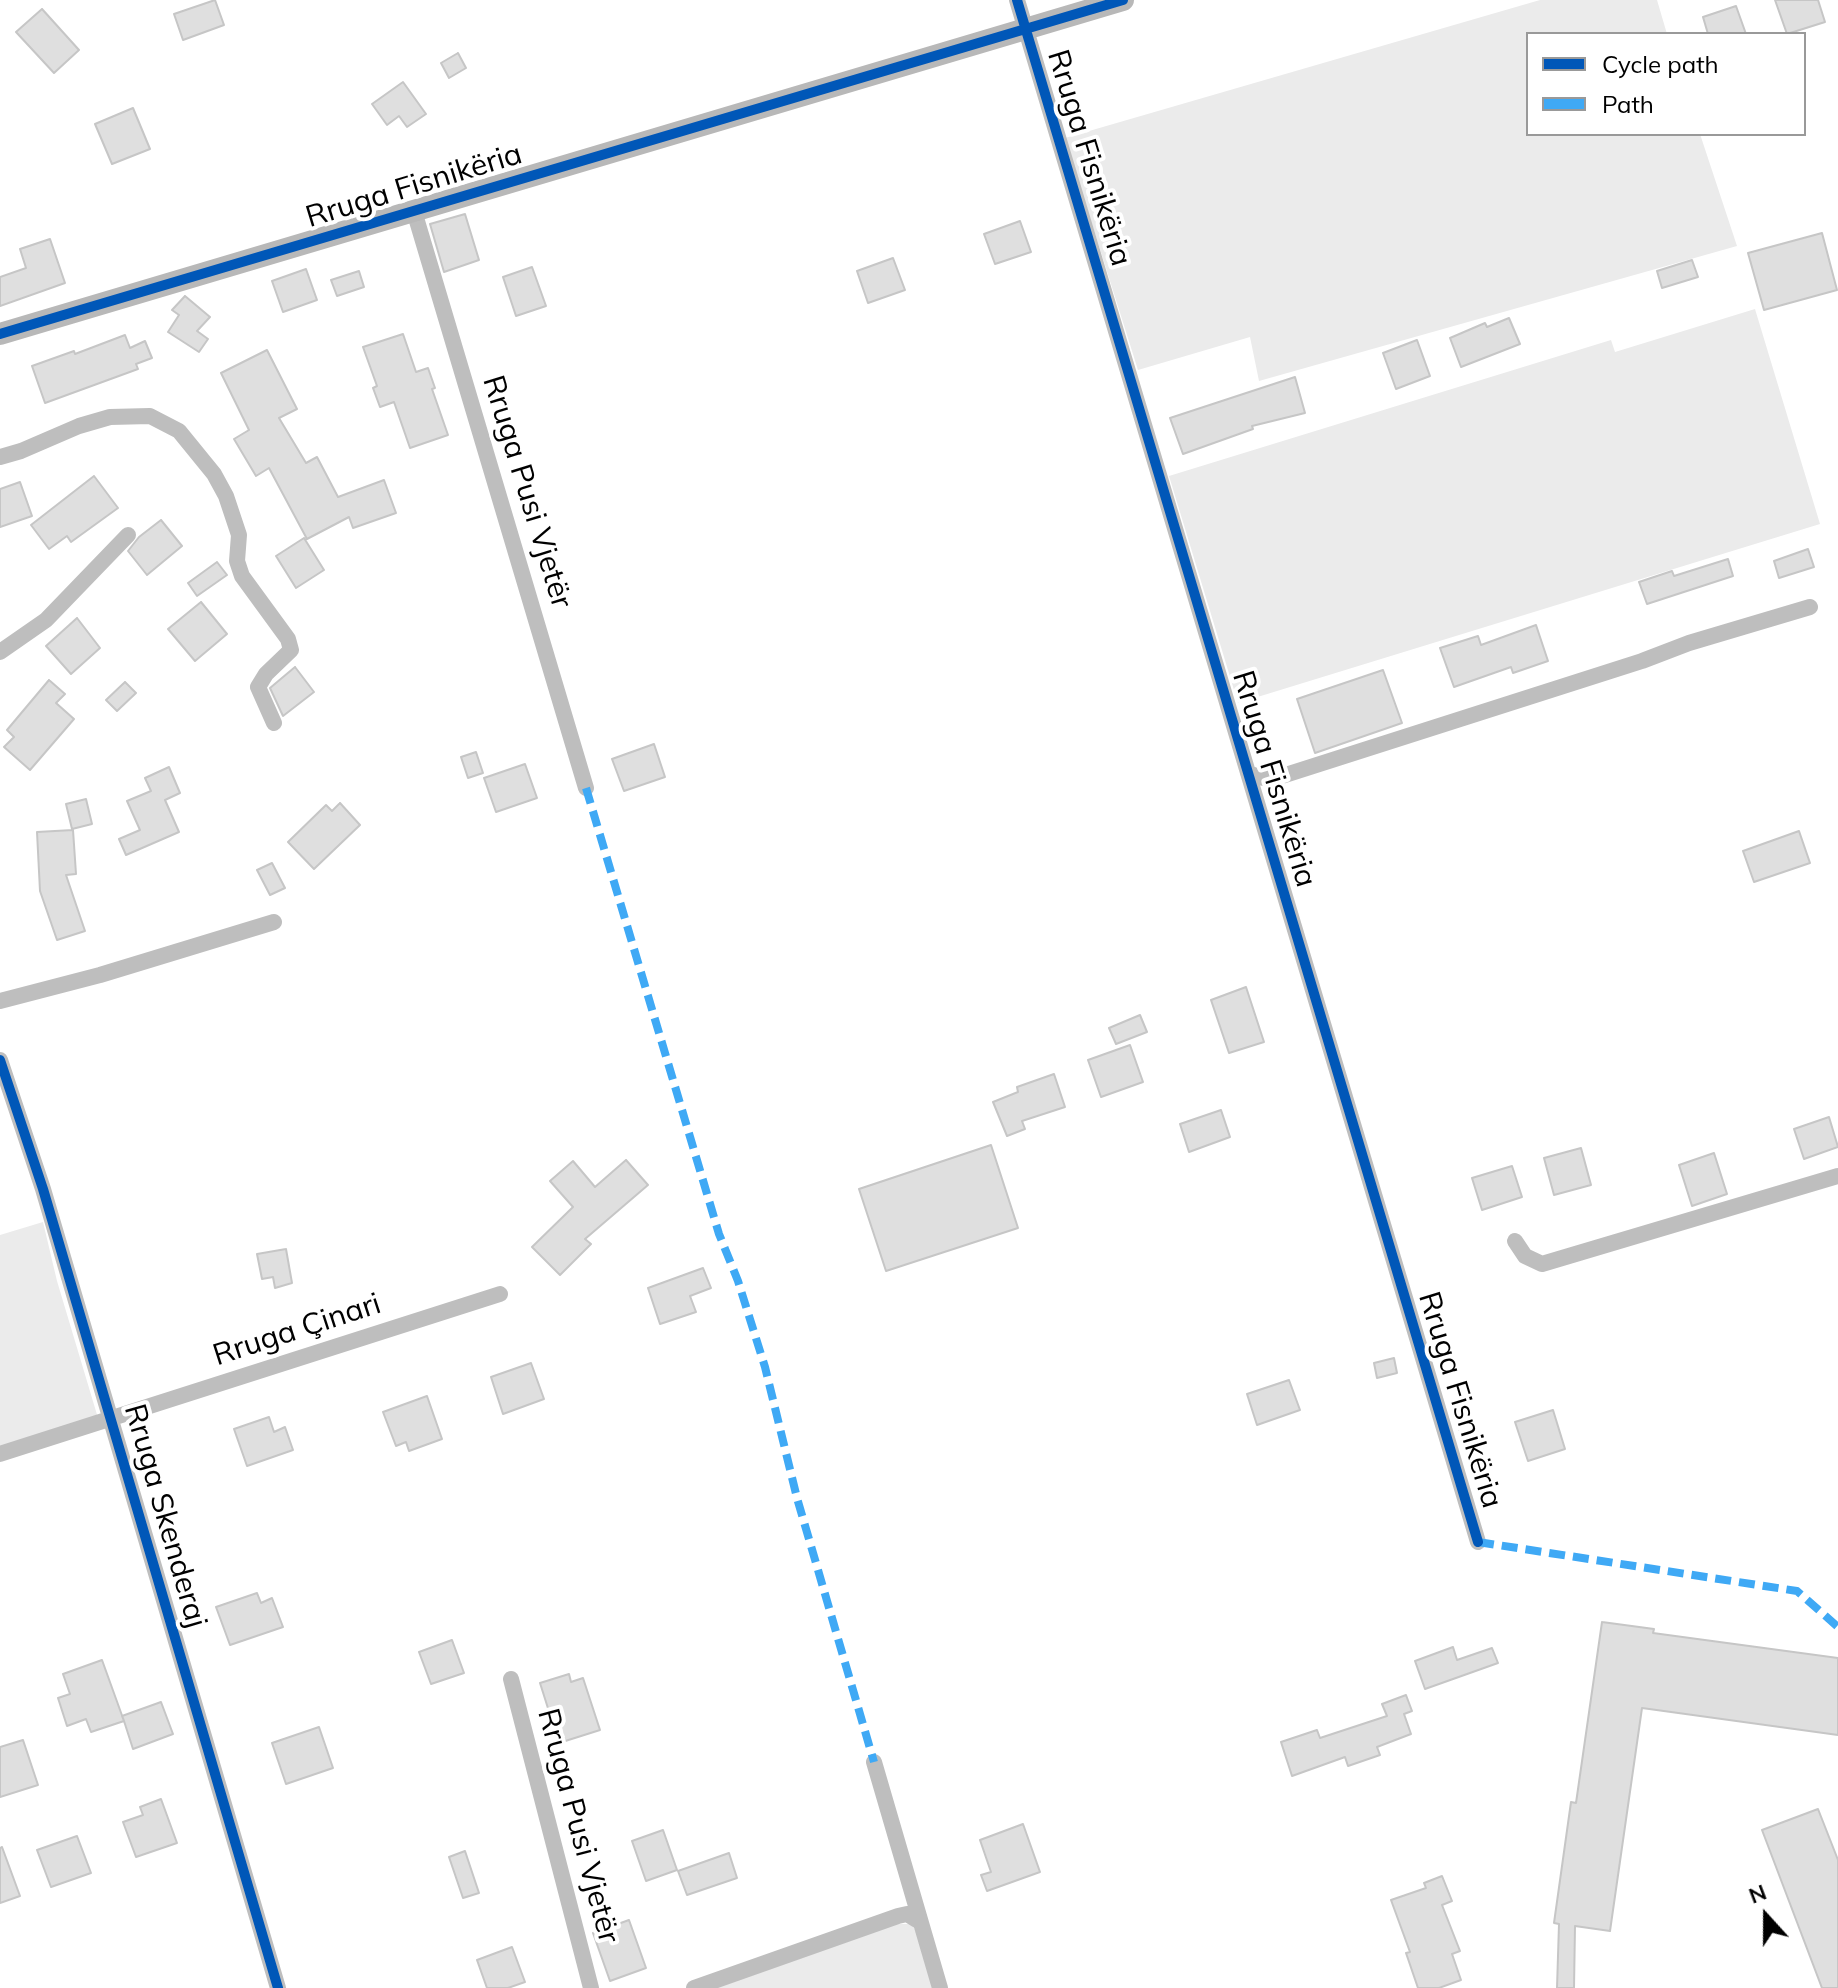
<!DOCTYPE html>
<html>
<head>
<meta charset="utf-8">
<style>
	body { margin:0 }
	#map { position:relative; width:1838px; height:1988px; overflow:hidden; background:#fff; font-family:Mulish,sans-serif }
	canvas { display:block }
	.legend { position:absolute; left:1526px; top:32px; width:280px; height:104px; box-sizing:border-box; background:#fff; border:2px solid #999; margin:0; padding:10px 14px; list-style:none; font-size:24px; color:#000 }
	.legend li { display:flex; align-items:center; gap:16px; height:40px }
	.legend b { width:40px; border:2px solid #999 }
	.north { position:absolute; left:1726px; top:1876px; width:80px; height:80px; -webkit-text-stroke:6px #fff; paint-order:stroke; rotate:339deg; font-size:22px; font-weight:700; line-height:32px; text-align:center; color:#000 }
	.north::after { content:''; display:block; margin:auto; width:28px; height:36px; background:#000; clip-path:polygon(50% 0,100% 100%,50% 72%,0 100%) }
</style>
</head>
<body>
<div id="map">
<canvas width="1838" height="1988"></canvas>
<ul class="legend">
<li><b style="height:10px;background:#0057b8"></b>Cycle path</li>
<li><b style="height:10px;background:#3fa9f5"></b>Path</li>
</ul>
<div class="north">N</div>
</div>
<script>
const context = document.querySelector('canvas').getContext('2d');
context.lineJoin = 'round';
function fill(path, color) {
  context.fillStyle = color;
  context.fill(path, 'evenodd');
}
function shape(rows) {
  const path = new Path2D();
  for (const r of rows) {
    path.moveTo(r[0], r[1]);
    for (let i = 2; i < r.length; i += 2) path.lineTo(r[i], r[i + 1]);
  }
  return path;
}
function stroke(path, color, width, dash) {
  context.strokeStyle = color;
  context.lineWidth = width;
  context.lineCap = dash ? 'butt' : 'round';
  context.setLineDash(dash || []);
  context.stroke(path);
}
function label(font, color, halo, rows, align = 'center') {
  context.font = font + ' Mulish,sans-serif';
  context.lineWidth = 8;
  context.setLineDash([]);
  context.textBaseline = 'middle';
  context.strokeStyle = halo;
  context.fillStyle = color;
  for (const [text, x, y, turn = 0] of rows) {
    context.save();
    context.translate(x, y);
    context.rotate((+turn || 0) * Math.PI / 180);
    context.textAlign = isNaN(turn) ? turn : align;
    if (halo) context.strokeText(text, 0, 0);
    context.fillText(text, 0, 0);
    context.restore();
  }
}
const green = shape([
	[1540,0,1657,0,1667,34,1528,34,1528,134,1700,134,1737,246,1259,381,1250,337,1138,370,1065,138],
	[1755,309,1820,524,1238,703,1169,476,1611,340,1615,352],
	[43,1222,57,1281,98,1418,0,1447,0,1235],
	[894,1924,910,1924,915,1929,933,1988,709,1988]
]);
const building = shape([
	[215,0,224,25,183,40,174,14,215,0],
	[1775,0,1818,0,1825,22,1787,34,1775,0],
	[1736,6,1746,34,1708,34,1703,17,1736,6],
	[42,9,79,50,54,73,16,32,42,9],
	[458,53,466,68,449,78,441,63,458,53],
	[403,82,426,114,407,127,399,116,387,125,372,104,403,82],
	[133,108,150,149,112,164,95,124,133,108],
	[465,214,479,260,444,272,430,224,465,214],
	[1020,221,1031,252,995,264,984,234,1020,221],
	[1822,233,1837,290,1764,310,1748,253,1822,233],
	[50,239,65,283,0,306,0,277,26,268,20,249,50,239],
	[893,258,905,290,868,303,857,271,893,258],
	[1692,260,1698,277,1662,288,1657,271,1692,260],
	[532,267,546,306,516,316,503,277,532,267],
	[306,269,317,300,283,312,272,281,306,269],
	[359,271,364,287,337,296,331,280,359,271],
	[185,296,210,317,197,331,208,339,199,352,168,332,179,315,172,310,185,296],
	[1509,318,1520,344,1461,367,1450,338,1485,323,1487,327,1509,318],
	[403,334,416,372,428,368,435,388,432,389,448,435,410,448,394,402,380,407,373,388,377,386,363,347,403,334],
	[125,335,130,348,145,341,152,358,136,364,138,369,45,403,32,366,74,351,75,354,125,335],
	[1417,340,1430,376,1396,389,1383,353,1417,340],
	[267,350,297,409,279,418,306,463,317,457,338,497,384,480,396,513,353,528,349,517,307,539,269,468,256,476,234,439,249,430,221,373,267,350],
	[1295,377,1305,413,1252,426,1253,429,1183,454,1170,418,1295,377],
	[94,476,118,508,71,542,67,536,49,549,31,525,94,476],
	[20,482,32,516,0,527,0,489,20,482],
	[161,520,182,546,147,575,128,551,139,537,161,520],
	[304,538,324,570,296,588,276,556,304,538],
	[1808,549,1814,567,1779,578,1774,561,1808,549],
	[1728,559,1733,576,1647,604,1639,582,1672,571,1674,576,1728,559],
	[217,562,227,575,197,596,188,583,217,562],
	[201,602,227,634,195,661,168,629,201,602],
	[77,618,100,648,71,674,46,646,77,618],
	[1536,625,1548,661,1513,673,1511,667,1454,687,1440,648,1478,636,1481,645,1536,625],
	[295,667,314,692,283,716,270,688,295,667],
	[1383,670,1402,723,1315,753,1297,699,1383,670],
	[49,680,65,694,56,703,74,719,30,770,4,747,14,737,7,730,49,680],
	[125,682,136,693,117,711,106,700,125,682],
	[654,744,665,777,624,791,612,759,654,744],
	[476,752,483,773,468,778,461,757,476,752],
	[525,764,537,798,496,812,484,778,525,764],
	[169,767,180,793,165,800,179,832,126,855,119,839,140,830,127,801,151,791,145,778,169,767],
	[86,799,92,824,72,829,66,804,86,799],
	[340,803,360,825,314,869,288,842,326,805,332,811,340,803],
	[73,830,76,874,66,875,85,931,57,940,40,891,37,832,73,830],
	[1799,831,1810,863,1754,882,1743,851,1799,831],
	[272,863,285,888,270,895,257,870,272,863],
	[1246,987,1264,1042,1229,1053,1211,1000,1246,987],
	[1140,1015,1147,1032,1116,1044,1109,1028,1140,1015],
	[1130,1045,1143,1082,1101,1097,1088,1060,1130,1045],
	[1054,1074,1065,1107,1022,1121,1025,1129,1007,1136,993,1102,1018,1092,1017,1087,1054,1074],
	[1221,1110,1230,1137,1189,1152,1180,1124,1221,1110],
	[1829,1117,1838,1147,1804,1159,1794,1129,1829,1117],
	[991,1145,1018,1228,886,1271,859,1189,991,1145],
	[1581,1148,1591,1185,1554,1195,1544,1158,1581,1148],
	[1714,1153,1727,1194,1692,1206,1679,1165,1714,1153],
	[626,1160,648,1185,585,1239,591,1244,560,1275,532,1247,573,1207,550,1181,573,1161,595,1187,626,1160],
	[1512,1166,1522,1197,1482,1210,1472,1178,1512,1166],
	[286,1249,292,1283,275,1288,273,1277,262,1279,257,1254,286,1249],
	[703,1268,711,1288,690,1296,696,1312,660,1324,648,1288,703,1268],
	[1394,1358,1397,1373,1377,1378,1374,1363,1394,1358],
	[531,1363,544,1399,503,1414,491,1377,531,1363],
	[1289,1380,1300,1410,1257,1425,1247,1394,1289,1380],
	[427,1396,442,1439,409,1451,406,1442,396,1446,383,1412,427,1396],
	[1553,1410,1565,1449,1528,1461,1515,1422,1553,1410],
	[269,1417,274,1432,285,1427,293,1450,247,1466,234,1429,269,1417],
	[1474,1421,1490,1472,1473,1477,1458,1426,1474,1421],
	[257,1593,261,1603,272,1598,283,1627,230,1645,216,1607,257,1593],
	[1602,1622,1654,1629,1653,1633,1838,1658,1838,1735,1642,1708,1610,1931,1575,1926,1574,1988,1557,1988,1559,1924,1554,1923,1571,1802,1576,1803,1602,1622],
	[452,1640,464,1673,431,1684,419,1652,452,1640],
	[1453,1647,1457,1660,1492,1648,1498,1663,1425,1689,1415,1661,1453,1647],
	[102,1660,124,1721,122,1716,161,1702,173,1734,133,1749,124,1721,91,1732,86,1719,67,1726,58,1698,70,1694,63,1674,102,1660],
	[569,1674,571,1682,583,1678,600,1730,559,1743,540,1683,569,1674],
	[1406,1695,1412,1711,1404,1714,1411,1734,1377,1747,1380,1755,1348,1766,1345,1757,1292,1776,1281,1742,1317,1730,1320,1738,1387,1716,1382,1704,1406,1695],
	[319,1727,333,1768,286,1784,272,1743,319,1727],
	[23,1740,38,1785,0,1797,0,1747,23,1740],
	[161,1799,177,1843,136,1857,123,1822,143,1815,140,1807,161,1799],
	[1818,1809,1838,1860,1838,1988,1822,1988,1762,1830,1818,1809],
	[1023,1824,1040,1872,987,1891,981,1875,991,1872,980,1840,1023,1824],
	[663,1830,677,1870,646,1881,632,1841,663,1830],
	[77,1836,91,1873,51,1887,37,1850,77,1836],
	[2,1847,20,1896,0,1903,0,1848,2,1847],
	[465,1851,479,1893,463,1898,449,1857,465,1851],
	[729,1853,737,1878,687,1895,678,1871,729,1853],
	[1442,1876,1452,1901,1442,1905,1460,1951,1452,1954,1461,1980,1439,1988,1418,1988,1406,1953,1410,1952,1391,1900,1426,1888,1424,1883,1442,1876],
	[629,1920,646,1968,610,1981,593,1933,629,1920],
	[512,1947,525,1982,508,1988,487,1988,477,1960,512,1947]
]);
const street = shape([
	[1017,0,1478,1542],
	[414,211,586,788],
	[0,457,21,451,79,426,110,417,150,416,179,431,214,474,226,496,239,535,237,561,242,576,288,639,291,650,266,674,258,687,274,723],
	[0,652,46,620,128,535],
	[1248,773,1263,778,1279,777,1642,661,1689,643,1810,607],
	[0,1001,100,975,274,922],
	[0,1060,43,1189,278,1988],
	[1515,1241,1525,1256,1542,1264,1838,1176],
	[0,1454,500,1294],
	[511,1679,591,1988],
	[874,1762,940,1988],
	[694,1988,898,1916,907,1914,920,1922]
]);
const secondary = shape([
	[0,334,1123,0]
]);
const quiet = shape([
	[586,788,719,1234,738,1281,765,1367,797,1498,874,1762],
	[1478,1542,1797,1591,1838,1627]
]);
const cycleway = shape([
	[1017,0,1478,1542],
	[0,334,1123,0],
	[0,1060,43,1189,278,1988]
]);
const streetNames = [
	["Rruga Fisnikëria",1089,158,73],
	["Rruga Fisnikëria",414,186,-17],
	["Rruga Pusi Vjetër",527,492,73],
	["Rruga Fisnikëria",1274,779,73],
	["Rruga Çinari",297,1330,-18],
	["Rruga Fisnikëria",1460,1400,73],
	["Rruga Skenderaj",165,1516,74],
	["Rruga Pusi Vjetër",578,1826,75]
];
fill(green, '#ebebeb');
fill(building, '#dfdfdf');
stroke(building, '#c6c6c6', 2);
stroke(street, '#bebebe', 16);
stroke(secondary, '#b8b8b8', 22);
stroke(quiet, '#3fa9f5', 8, [16, 8]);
stroke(cycleway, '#0057b8', 10);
label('30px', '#000', '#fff', streetNames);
</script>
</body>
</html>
